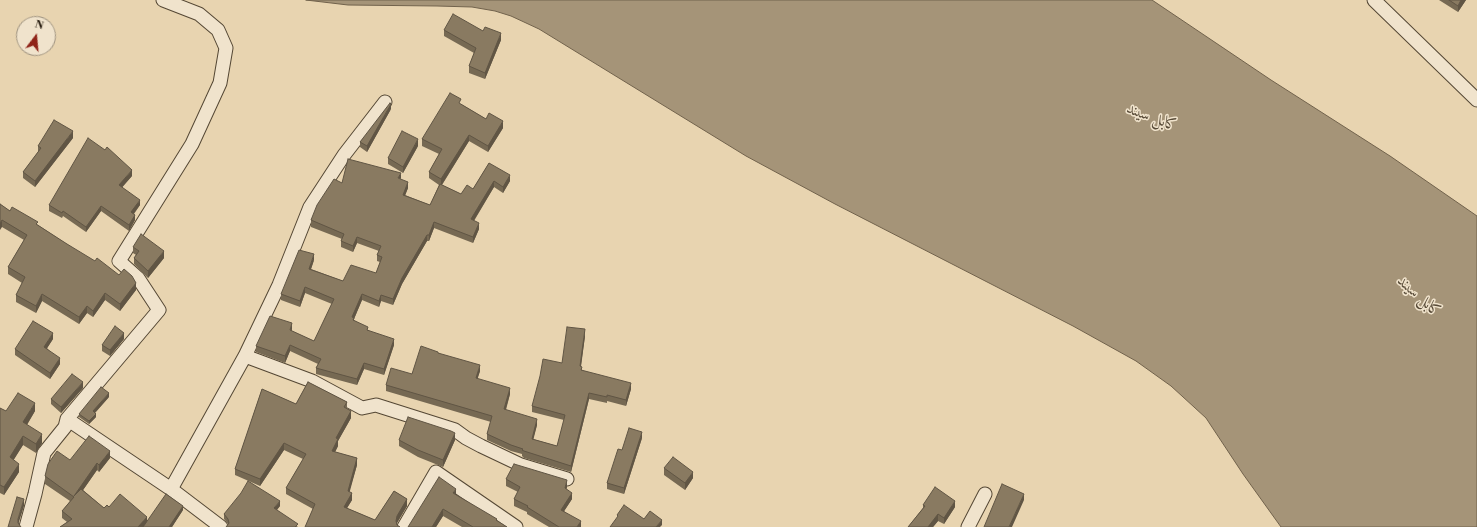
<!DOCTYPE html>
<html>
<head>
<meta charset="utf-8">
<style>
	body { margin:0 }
	#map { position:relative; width:1477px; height:527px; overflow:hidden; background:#e8d4b0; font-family:"Libre Bodoni",serif }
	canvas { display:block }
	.north { position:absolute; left:16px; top:16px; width:40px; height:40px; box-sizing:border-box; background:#f0e3cc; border:1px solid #9e927f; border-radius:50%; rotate:16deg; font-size:11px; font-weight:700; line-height:16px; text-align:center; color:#23180b }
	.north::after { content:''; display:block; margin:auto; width:14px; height:18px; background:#8f2418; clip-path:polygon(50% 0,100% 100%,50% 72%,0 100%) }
</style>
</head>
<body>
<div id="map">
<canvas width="1477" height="527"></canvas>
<div class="north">N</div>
</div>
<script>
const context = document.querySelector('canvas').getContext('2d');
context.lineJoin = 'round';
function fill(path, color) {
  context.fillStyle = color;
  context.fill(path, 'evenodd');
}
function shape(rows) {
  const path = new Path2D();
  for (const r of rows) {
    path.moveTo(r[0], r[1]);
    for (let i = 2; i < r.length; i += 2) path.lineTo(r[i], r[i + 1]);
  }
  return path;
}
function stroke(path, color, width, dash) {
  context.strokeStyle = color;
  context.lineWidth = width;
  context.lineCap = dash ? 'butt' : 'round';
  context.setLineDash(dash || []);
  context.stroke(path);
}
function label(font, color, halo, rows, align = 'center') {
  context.font = font + ' "Libre Bodoni",Amiri,serif';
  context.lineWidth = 3;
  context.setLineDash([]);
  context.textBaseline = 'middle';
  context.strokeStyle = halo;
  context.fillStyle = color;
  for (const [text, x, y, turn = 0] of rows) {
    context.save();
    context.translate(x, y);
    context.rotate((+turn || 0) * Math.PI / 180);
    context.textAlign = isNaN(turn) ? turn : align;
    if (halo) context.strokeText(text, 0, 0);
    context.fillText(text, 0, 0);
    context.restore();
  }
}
const water = shape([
	[306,0,1152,0,1271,80,1390,156,1477,216,1477,527,1281,527,1243,474,1206,418,1171,386,1136,361,1073,326,835,204,746,156,539,29,511,16,495,11,472,7,437,6,348,5,306,0]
]);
const street = shape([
	[1374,0,1477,100],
	[245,356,312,381,362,408,376,405,455,430,466,438,481,446,521,465,567,479],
	[67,419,171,489,221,527],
	[171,489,245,356,279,285,310,207,344,155,385,102],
	[26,527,35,494,44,453,65,427,67,419,159,310,138,278,119,261,192,144,220,83,226,48,218,30,199,14,163,0],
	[404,527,436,472,516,527],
	[968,527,985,494]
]);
const wall = shape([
	[1439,0,1466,0,1458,12],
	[444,30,483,31,501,40,485,79,469,73,469,66,474,53,444,36],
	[461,104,486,119,503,128,488,152,469,141,442,185,461,194,473,189,489,163,510,181,503,193,494,187,474,221,479,229,473,243,434,228,429,241,427,241,402,284,393,305,381,301,379,307,362,300,354,319,354,320,368,330,394,345,384,375,364,369,357,385,316,374,316,368,318,364,290,351,285,363,256,352,256,346,292,329,292,331,314,341,332,304,305,293,300,307,281,300,281,294,314,260,311,269,343,281,376,273,380,262,377,261,377,255,379,251,357,243,353,252,341,247,341,241,342,239,311,227,311,220,342,183,401,179,408,188,405,195,430,205,439,185,429,178,429,172,439,154,422,146,422,139],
	[391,109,367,152,360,147,360,142],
	[73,138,35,187,23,178,23,172,38,152,38,146],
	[418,146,403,173,388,164,388,158],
	[132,176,122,187,140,205,134,214,135,220,129,231,101,211,86,232,63,216,62,218,49,211,49,205],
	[0,204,10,211,38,225,136,290,120,311,105,300,93,317,87,313,79,324,42,301,36,313,16,302,16,295,22,283,8,274,8,267,24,240,2,227],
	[133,247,164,258,148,278,134,264,134,258,136,255,133,253],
	[585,336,581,367,582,370,631,389,626,406,607,401,607,403,589,399,571,472,524,458,522,456,522,454,511,451,487,440,487,434,491,422,386,391,386,385,412,374,438,353,480,371,477,379,510,394,506,410,537,425,533,439,557,446,564,420,532,412,532,406,562,363],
	[53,339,47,348,60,364,50,379,15,355,15,349],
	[124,339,110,356,102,351,102,345],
	[308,382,347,402,347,409,351,411,351,418,338,441,338,446,335,452,357,458,357,465,349,492,352,493,352,500,347,508,375,520,394,491,407,499,407,506,397,523,397,525,400,527,305,527,313,509,286,494,286,488,303,459,284,450,260,486,235,475,235,469,262,389,296,404],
	[83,388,61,413,51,404,51,399],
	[109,397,95,413,96,417,89,424,79,417,79,414],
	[0,408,6,411,35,411,27,425,42,443,36,453,23,445,13,460,19,472,4,495,0,493],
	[642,438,624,494,607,489,607,483,622,450],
	[399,440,455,440,443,467,418,457,399,446],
	[110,458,99,472,97,470,83,490,104,508,109,507,147,522,183,510,172,527,60,527,67,522,62,518,62,511,70,501,45,484,45,476,70,460],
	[664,468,693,478,685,490,664,475],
	[506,479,567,487,566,489,572,499,564,511,581,527,549,527,527,514,527,512,514,506,514,499,518,492,506,486],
	[456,495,497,520,507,527,462,527,443,516,436,527,408,527],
	[923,505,955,507,944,524,938,521,933,527,908,527,923,508],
	[280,506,277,510,298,527,227,527,228,524,224,519,224,514]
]);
const shadedWall = shape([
	[1461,0,1466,0,1458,12,1458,6],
	[501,33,501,40,485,79,485,73],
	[391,104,391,109,367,152,367,146],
	[503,121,503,128,488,152,488,146],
	[73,131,73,138,35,187,35,181],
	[469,135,469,141,441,186,441,179],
	[418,139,418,146,403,173,403,167],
	[132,170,132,176,119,191,119,185],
	[401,173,401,179,398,178],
	[510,175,510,181,503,193,503,187],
	[494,181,494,187,471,225,471,219],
	[408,182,408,188,403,201,403,195],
	[140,200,140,205,131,217,131,212],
	[101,206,101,211,86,232,86,227],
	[135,215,135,220,129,231,129,225],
	[2,220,2,227,0,230,0,223],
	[434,222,434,228,429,241,429,235],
	[479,223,479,229,473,243,473,237],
	[427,235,427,241,402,284,393,305,393,299,402,278],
	[357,237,357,243,353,252,353,246],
	[164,251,164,258,148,278,148,271],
	[314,254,314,260,309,275,309,269],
	[136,283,136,290,120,311,120,304],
	[305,287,305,293,300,307,300,301],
	[105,293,105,300,93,317,93,311],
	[42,294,42,301,36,313,36,306],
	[362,294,362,300,354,319,354,324,352,317],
	[381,295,381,301,379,307,379,301],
	[87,306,87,313,79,324,79,317],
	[292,323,292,329,290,336,290,330],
	[585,329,585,336,580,372,580,366],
	[53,333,53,339,44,353,44,347],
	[124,333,124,339,110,356,110,350],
	[394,339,394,345,384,375,384,369],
	[290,345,290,351,285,363,285,356],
	[60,358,60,364,50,379,50,373],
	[364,363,364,369,357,385,357,379],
	[480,365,480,371,476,384,476,378],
	[83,382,83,388,61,413,61,407],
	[631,383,631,389,626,406,626,400],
	[510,388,510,394,504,415,504,409],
	[109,393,109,397,93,415,93,411],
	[589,393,589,399,571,472,571,466],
	[35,403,35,411,23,431,23,422],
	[351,411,351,418,338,441,338,446,332,458,332,451,336,438],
	[96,414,96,417,89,424,89,421],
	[537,419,537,425,532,445,532,439],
	[642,432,642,438,624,494,624,488],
	[455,433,455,440,443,467,443,460],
	[42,434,42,443,36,453,36,444],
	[23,436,23,445,10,466,10,457],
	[284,443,284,450,260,486,260,479],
	[110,451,110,458,99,472,99,465],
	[357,458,357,465,348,498,348,491],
	[97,463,97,470,74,503,74,496],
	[19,464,19,472,4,495,4,487],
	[693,472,693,478,685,490,685,483],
	[567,480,567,487,565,495,565,488],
	[456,489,456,495,453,493],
	[352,493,352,500,344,513,344,507],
	[572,493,572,499,561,516,561,510],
	[1024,494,1024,500,1012,527,1009,527],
	[24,499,24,506,18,525,18,519],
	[407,499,407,506,397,523,396,527,396,521,397,516],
	[280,501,280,506,274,513,274,508],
	[955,501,955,507,944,524,944,518],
	[183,506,183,510,172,527,169,527],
	[443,509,443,516,436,527,432,527],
	[938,514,938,521,933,527,928,527],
	[147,517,147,524,144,527,138,527],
	[662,520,662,525,660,527,656,527],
	[581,521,581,527,577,527]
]);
const building = shape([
	[1449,0,1461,0,1458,6,1449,0],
	[453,14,483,31,485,27,501,33,485,73,469,66,476,48,444,30,453,14],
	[450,93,461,99,459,103,486,119,489,113,503,121,488,146,469,135,441,179,429,172,442,149,422,139,450,93],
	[390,103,391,104,367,146,360,142,390,103],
	[54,120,73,131,35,181,23,172,41,148,38,146,54,120],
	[402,131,418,139,403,167,388,158,402,131],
	[88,138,105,150,107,147,132,170,119,185,140,200,131,212,135,215,129,225,101,206,86,227,63,211,62,213,49,205,88,138],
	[348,159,401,173,398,178,408,182,403,195,430,205,440,184,461,194,467,185,473,189,489,163,510,175,503,187,494,181,471,219,479,223,473,237,434,222,429,235,427,235,402,278,393,299,381,295,379,301,362,294,352,317,354,318,353,320,368,327,367,330,394,339,384,369,364,363,357,379,316,368,321,359,290,345,285,356,256,346,270,316,292,323,290,330,314,341,334,299,305,287,300,301,281,294,299,250,314,254,309,269,343,281,351,265,376,273,382,257,377,255,381,246,357,237,353,246,341,241,344,234,311,220,317,205,334,179,342,183,348,159],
	[0,204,10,211,12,207,38,222,36,224,67,244,95,261,97,258,119,275,124,269,132,276,136,283,120,304,105,293,93,311,87,306,79,317,42,294,36,306,16,295,25,277,8,267,27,235,2,220,0,223,0,204],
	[141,234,164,251,148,271,134,258,139,251,133,247,141,234],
	[33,321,53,333,44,347,60,358,50,373,15,349,33,321],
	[115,326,124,333,110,350,102,345,115,326],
	[567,327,585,329,580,366,582,367,581,370,631,383,626,400,607,395,607,397,589,393,571,466,524,451,522,450,523,449,511,445,487,434,492,416,386,385,391,368,412,374,421,346,438,352,438,353,480,365,476,378,510,388,504,409,537,419,532,439,557,446,565,415,532,406,540,376,543,359,562,363,567,327],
	[72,374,83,382,61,407,51,399,72,374],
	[308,382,347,402,344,407,351,411,336,438,338,439,332,451,357,458,348,491,352,493,344,507,375,520,394,491,407,499,397,516,396,521,397,525,400,527,305,527,315,504,286,488,306,454,284,443,260,479,235,469,262,389,296,404,308,382],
	[101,387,109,393,93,411,96,414,89,421,79,414,101,387],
	[18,393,35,403,23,422,42,434,36,444,23,436,10,457,19,464,4,487,0,485,0,408,6,411,18,393],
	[408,417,451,431,455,433,443,460,418,450,399,440,408,417],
	[629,428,642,432,624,488,607,483,618,449,622,450,629,428],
	[89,436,110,451,99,465,97,463,74,496,81,489,104,508,107,505,109,507,120,494,147,517,138,527,60,527,72,519,62,511,74,497,45,476,48,464,57,451,70,460,89,436],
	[673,457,693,472,685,483,664,468,673,457],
	[514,464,567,480,565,488,572,493,561,510,581,521,577,527,559,527,527,507,528,506,514,499,520,487,506,479,514,464],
	[439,477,456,489,453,493,497,519,496,520,507,527,473,527,443,509,432,527,408,527,439,477],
	[248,481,280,501,274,508,298,524,295,527,226,527,229,523,228,519,224,514,241,493,248,481],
	[1002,484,1024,494,1009,527,984,527,1002,484],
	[935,487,955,501,944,518,938,514,928,527,908,527,925,506,923,505,935,487],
	[166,494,183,506,169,527,143,527,166,494],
	[17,497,24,499,18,519,18,523,21,527,8,527,17,497],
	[624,505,644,519,650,511,662,520,656,527,610,527,618,516,617,515,624,505]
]);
const waterNames = [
	["کابل سيند",1152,118,21],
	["کابل سيند",1419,297,42]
];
fill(water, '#a59478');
stroke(water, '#71624c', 1);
stroke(street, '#544734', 15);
stroke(street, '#f0e3cc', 13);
fill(wall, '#766953');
fill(shadedWall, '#605544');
fill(building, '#897a61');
stroke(building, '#605544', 1);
label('italic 16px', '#574a37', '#f0e3cc', waterNames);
</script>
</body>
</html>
